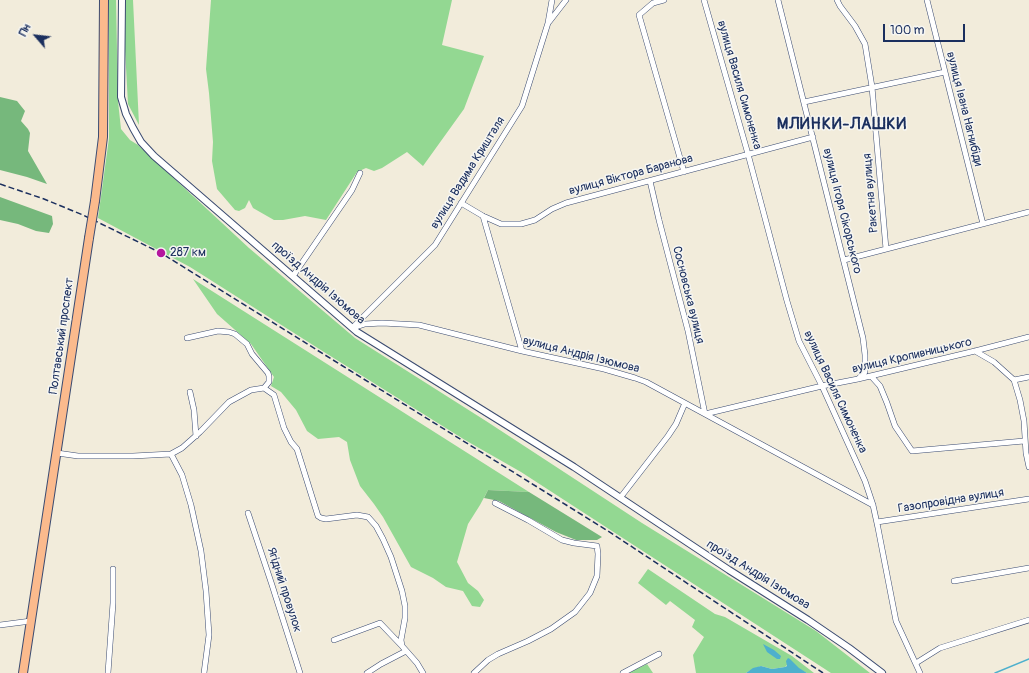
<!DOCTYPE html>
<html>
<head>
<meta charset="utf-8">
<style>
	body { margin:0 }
	#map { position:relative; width:1029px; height:673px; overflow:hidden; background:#f2ecdb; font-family:Pangolin,sans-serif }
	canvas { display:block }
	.north { position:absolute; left:16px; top:16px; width:40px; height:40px; -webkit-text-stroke:3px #f6f6f2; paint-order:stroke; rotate:298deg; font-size:11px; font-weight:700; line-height:16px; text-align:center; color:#1b2f5e }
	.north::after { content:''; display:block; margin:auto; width:14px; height:18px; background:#1b2f5e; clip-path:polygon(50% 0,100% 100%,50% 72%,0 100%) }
	.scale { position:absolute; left:883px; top:24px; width:82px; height:18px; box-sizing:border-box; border:2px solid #1b2f5e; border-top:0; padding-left:5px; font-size:12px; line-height:14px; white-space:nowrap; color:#1b2f5e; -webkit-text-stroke:3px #f6f6f2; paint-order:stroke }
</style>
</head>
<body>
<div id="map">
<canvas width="1029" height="673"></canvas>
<div class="north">Пн</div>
<div class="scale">100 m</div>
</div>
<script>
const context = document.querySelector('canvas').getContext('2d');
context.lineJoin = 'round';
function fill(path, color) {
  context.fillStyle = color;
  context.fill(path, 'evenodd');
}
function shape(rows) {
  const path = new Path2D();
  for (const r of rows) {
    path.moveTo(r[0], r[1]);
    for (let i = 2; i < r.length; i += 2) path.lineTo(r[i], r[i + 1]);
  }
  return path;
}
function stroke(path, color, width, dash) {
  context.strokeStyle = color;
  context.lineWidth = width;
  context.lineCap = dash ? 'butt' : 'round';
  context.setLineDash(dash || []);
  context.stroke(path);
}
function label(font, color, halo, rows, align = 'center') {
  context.font = font + ' Pangolin,sans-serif';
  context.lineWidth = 3;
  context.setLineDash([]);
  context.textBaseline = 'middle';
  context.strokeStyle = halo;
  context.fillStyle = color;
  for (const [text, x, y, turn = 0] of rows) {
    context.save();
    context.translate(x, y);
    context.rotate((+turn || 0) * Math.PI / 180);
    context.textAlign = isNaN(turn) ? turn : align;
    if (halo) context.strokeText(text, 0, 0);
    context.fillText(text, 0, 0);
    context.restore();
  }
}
const green = shape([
	[109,0,116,0,118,101,121,129,130,140,138,145,249,248,355,338,486,421,642,523,816,631,870,673,831,673,521,472,465,440,324,352,190,267,98,218,109,138],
	[125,0,133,0,139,125,128,104,125,49],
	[211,0,452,0,442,45,484,56,464,109,423,166,407,152,382,168,374,171,366,168,357,172,326,220,305,216,283,220,274,220,253,208,249,200,245,208,239,211,235,210,217,189,212,161,213,142,209,93,206,69],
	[193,279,529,492,488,490,480,505,468,524,457,562,468,583,478,591,484,600,480,607,472,606,463,591,446,587,433,578,411,567,383,517,374,504,360,486,350,460,347,442,339,437,318,439,307,431,296,410,281,392,271,386,274,377,251,344,217,314],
	[648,569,715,614,725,617,792,656,814,673,807,673,788,664,785,667,772,669,761,666,749,671,746,673,696,673,693,655,704,637,692,627,695,620,670,601,666,605,638,583],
	[647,664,653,673,628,673]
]);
const forest = shape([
	[0,97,17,101,25,111,21,121,28,129,30,133,28,151,47,184,27,177,0,170],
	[0,197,52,216,53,224,49,233,36,231,18,224,0,220],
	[488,490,529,492,602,537,597,540,576,540,556,532,499,501,484,498]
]);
const water = shape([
	[763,644,774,650,781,656,780,659,777,659,767,652],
	[788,658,790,659,799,668,807,673,746,673,753,668,761,666,772,669,785,667,787,666,786,661]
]);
const stream = shape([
	[995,673,1029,659]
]);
const minor = shape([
	[664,0,653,3,639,15,684,172],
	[704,0,748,154,787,301,799,341,822,386,865,481,873,505,878,528,896,621,920,673],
	[778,0,863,338,865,355,865,372,859,378],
	[837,0,840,6,855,26,865,44,872,87,886,249],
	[927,0,983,224],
	[549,22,566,0],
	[804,102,945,72],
	[650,181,659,220,688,331,705,414,822,386,858,379,975,351,1029,337],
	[461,203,483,216,501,224,521,224,535,220,552,209,566,203,813,137],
	[483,216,522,351],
	[844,260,1029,212],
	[293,276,352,190,360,173],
	[353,327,435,245,522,106,548,23,552,0],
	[353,328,365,324,382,323,419,325,522,351,604,369,635,378,646,382,873,505],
	[975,351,994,362,1014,380,1020,400,1024,421,1026,453,1029,467],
	[871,376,880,386,887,403,895,426,912,451,1024,441],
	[1014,380,1029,377],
	[264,388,274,395,284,428,291,442,297,449,318,516,321,518,326,519,357,515,368,517,376,526,383,539,391,557,402,591,405,606,405,618,401,640,402,646,417,663,423,673],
	[190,392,194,410,196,436],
	[57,453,78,456,133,456,171,454,182,448,200,432,229,402,251,390,264,388,269,382,269,376,268,373,252,354,247,344,235,334,229,332,218,331,187,338],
	[171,454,182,475,191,505,201,551,206,591,209,635,204,673],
	[620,498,668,436,676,424,685,403],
	[248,513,272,585,300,673],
	[877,522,1029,499],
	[954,581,1029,568],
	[0,625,31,621],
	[334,640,380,623,401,645],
	[916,663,940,648,1029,620],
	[108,673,113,603,113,569],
	[367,673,381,664,406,651],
	[474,673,488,660,498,654,528,641,551,629,575,612,590,593,597,576,598,554,597,546,574,543,562,540,528,520,495,503],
	[623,673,659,654]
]);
const tertiary = shape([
	[122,0,121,97,126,114,133,128,141,142,154,156,357,332,574,467,729,570,808,620,849,648,882,673]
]);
const trunk = shape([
	[95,201,103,137,104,0],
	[23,673,89,238]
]);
const rail = shape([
	[0,184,44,199,83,215,161,253,608,531,823,673]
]);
const trunkBridge = shape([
	[89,238,95,201]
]);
const markers = [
	[161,253,5,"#b5179e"]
];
const streetNames = [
	["вулиця Василя Симоненка",739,85,74],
	["вулиця Івана Нагнибіди",964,109,76],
	["вулиця Вадима Кришталя",468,173,-58],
	["вулиця Віктора Баранова",631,175,-15],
	["Ракетна вулиця",871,193,-95],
	["вулиця Ігоря Сікорського",842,211,76],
	["проїзд Андрія Ізюмова",318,283,41],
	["Сосновська вулиця",688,295,76],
	["Полтавський проспект",62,336,-82],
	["вулиця Андрія Ізюмова",581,355,14],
	["вулиця Кропивницького",912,356,-13],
	["вулиця Василя Симоненка",835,392,65],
	["Газопровідна вулиця",951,501,-9],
	["проїзд Андрія Ізюмова",758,575,32],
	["Ягідний провулок",284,590,72]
];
const poiNames = [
	["287 км",170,253]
];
const districtNames = [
	["МЛИНКИ-ЛАШКИ",842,125]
];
fill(green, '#93d892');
fill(forest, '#76b87c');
fill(water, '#4eb0cd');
stroke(stream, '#4eb0cd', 1.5);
stroke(minor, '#3b4b71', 6);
stroke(tertiary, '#3b4b71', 8);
stroke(trunk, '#3b4b71', 10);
stroke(minor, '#fff', 5);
stroke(tertiary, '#fff', 6);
stroke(trunk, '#fbba8d', 8);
stroke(rail, '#1b2f5e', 1.5, [6, 3]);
stroke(trunkBridge, '#3b4b71', 10, []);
stroke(trunkBridge, '#fbba8d', 8);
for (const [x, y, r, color] of markers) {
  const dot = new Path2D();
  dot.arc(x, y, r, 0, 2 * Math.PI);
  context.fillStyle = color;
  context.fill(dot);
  stroke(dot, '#f6f6f2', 1.5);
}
label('12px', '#1b2f5e', '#f6f6f2', streetNames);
label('12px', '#1b2f5e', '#f6f6f2', poiNames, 'left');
context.letterSpacing = '1px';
label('bold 16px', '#1b2f5e', '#f6f6f2', districtNames);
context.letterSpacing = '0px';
</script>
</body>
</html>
